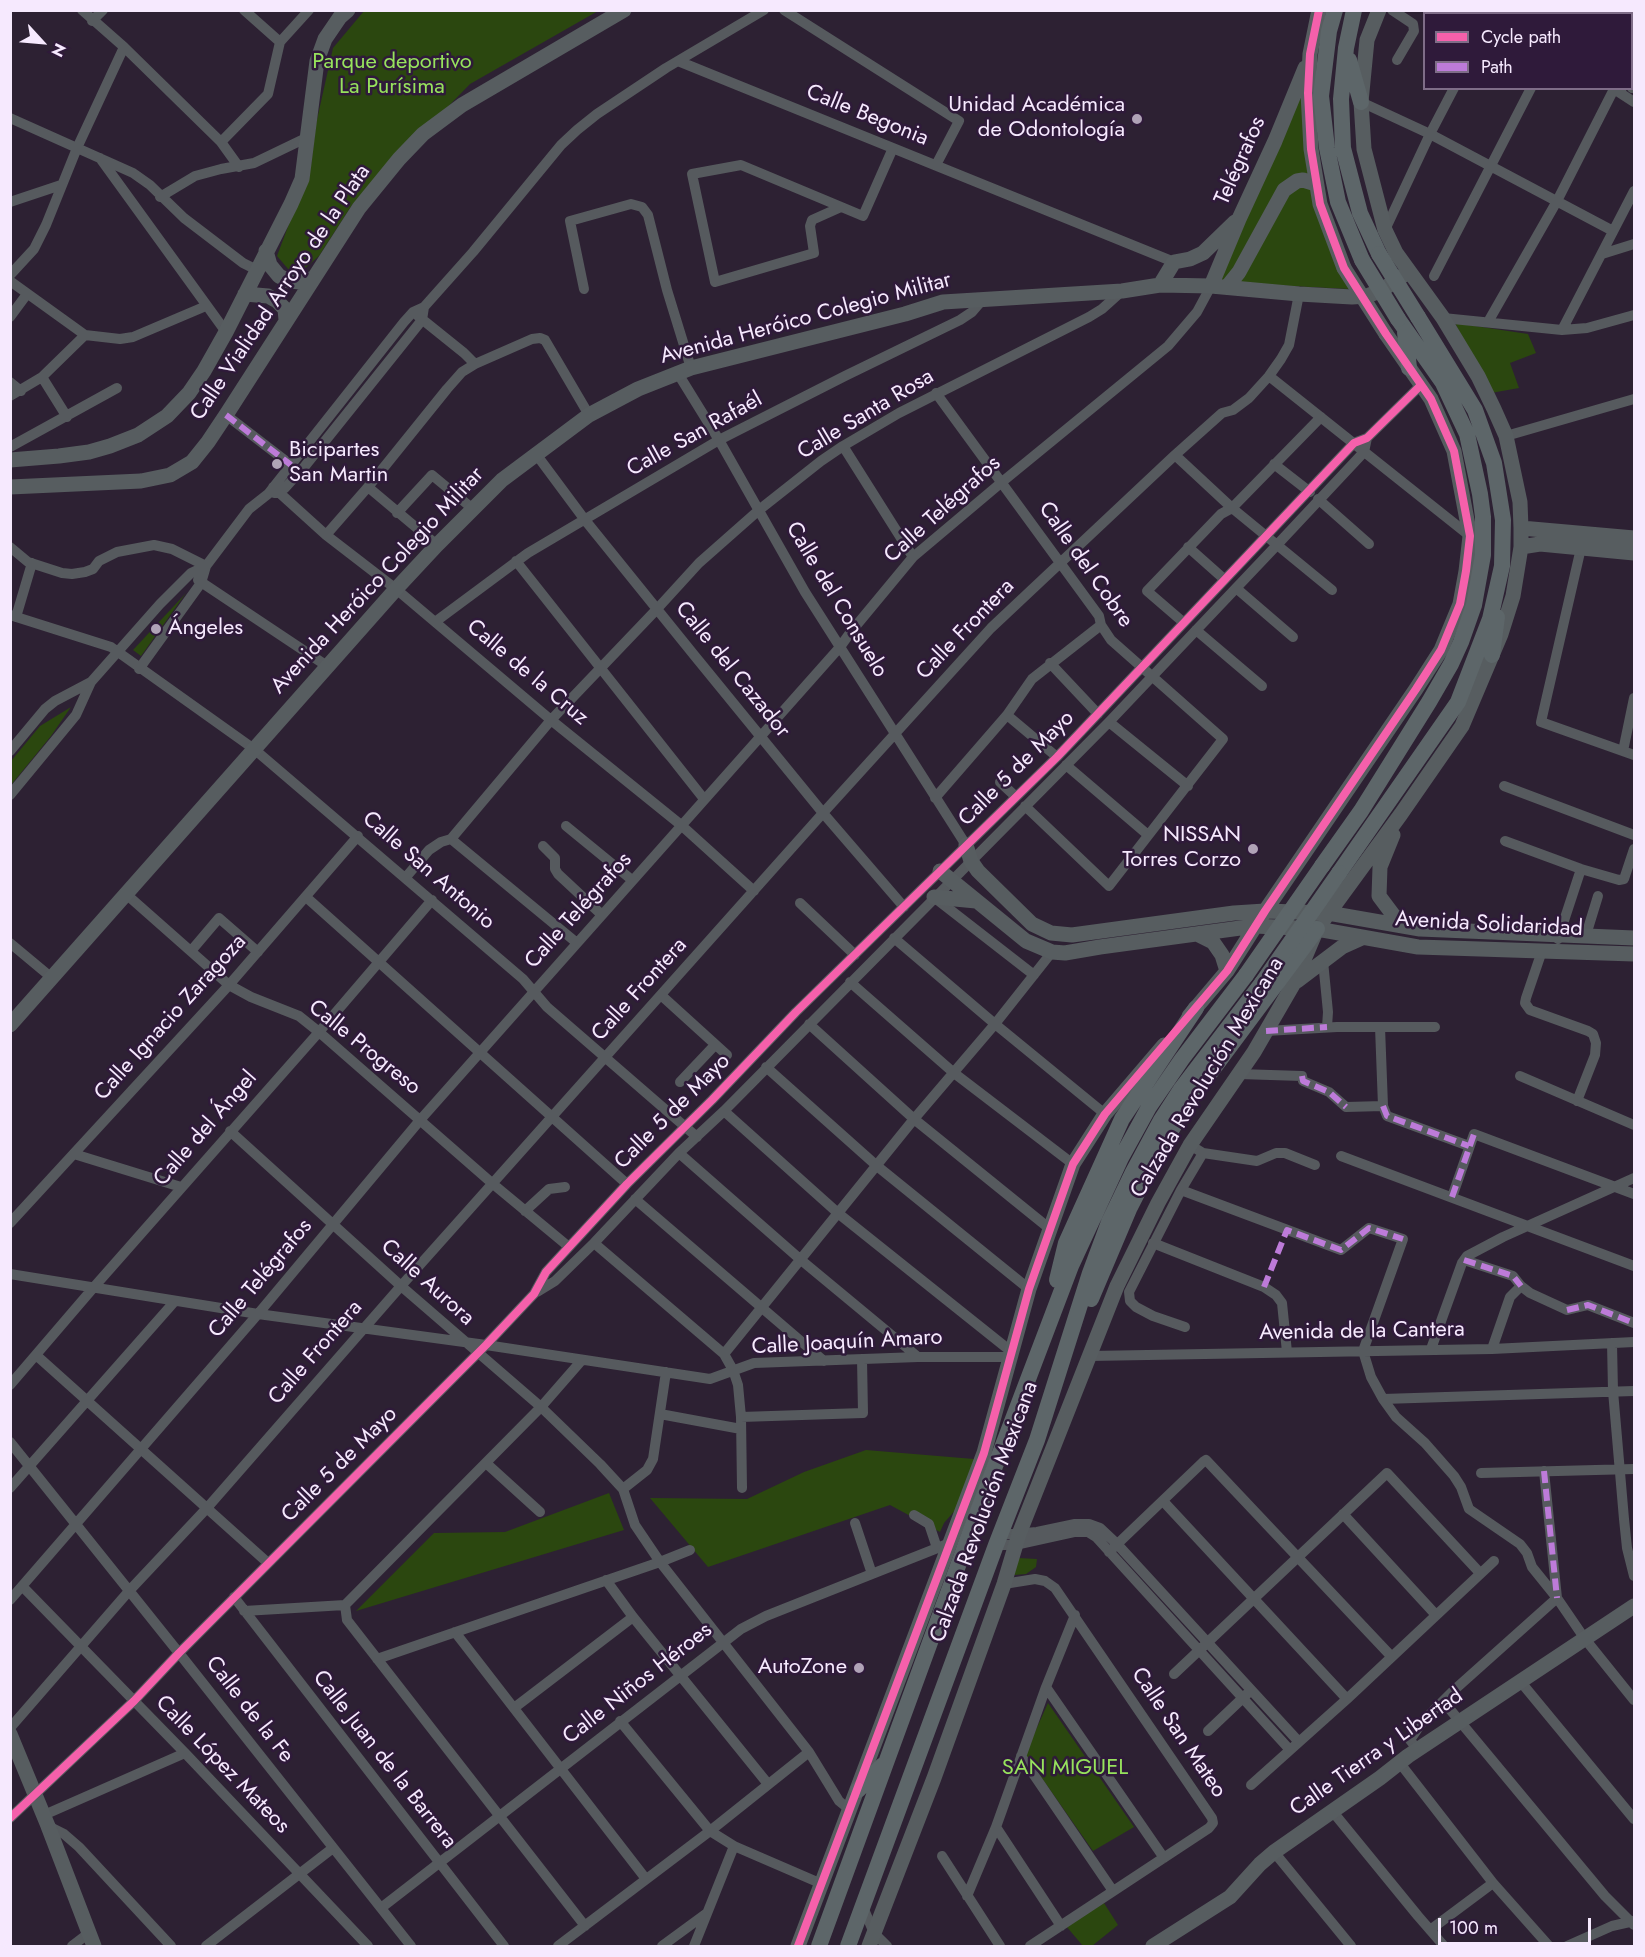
<!DOCTYPE html>
<html>
<head>
<meta charset="utf-8">
<style>
	body { margin:0 }
	#map { position:relative; width:1645px; height:1957px; overflow:hidden; background:#2d2133; font-family:Jost,sans-serif }
	canvas { display:block }
	.frame { position:absolute; inset:0; border:12px solid #f6e9fe; pointer-events:none }
	.legend { position:absolute; left:1423px; top:12px; width:210px; height:78px; box-sizing:border-box; background:#2f1a3a; border:2px solid #7f6d88; margin:0; padding:8px 10px; list-style:none; font-size:18px; color:#f6e9fe }
	.legend li { display:flex; align-items:center; gap:12px; height:30px }
	.legend b { width:30px; border:2px solid #7f6d88 }
	.north { position:absolute; left:12px; top:12px; width:60px; height:60px; -webkit-text-stroke:4px #2f1a3a; paint-order:stroke; rotate:116deg; font-size:16px; font-weight:700; line-height:24px; text-align:center; color:#f6e9fe }
	.north::after { content:''; display:block; margin:auto; width:21px; height:27px; background:#f6e9fe; clip-path:polygon(50% 0,100% 100%,50% 72%,0 100%) }
	.scale { position:absolute; left:1438px; top:1918px; width:153px; height:27px; box-sizing:border-box; border:3px solid #f6e9fe; border-top:0; padding-left:8px; font-size:18px; line-height:21px; white-space:nowrap; color:#f6e9fe; -webkit-text-stroke:4px #2f1a3a; paint-order:stroke }
</style>
</head>
<body>
<div id="map">
<canvas width="1645" height="1957"></canvas>
<div class="frame"></div>
<ul class="legend">
<li><b style="height:8px;background:#f560ab"></b>Cycle path</li>
<li><b style="height:8px;background:#bd7bd9"></b>Path</li>
</ul>
<div class="north">N</div>
<div class="scale">100 m</div>
</div>
<script>
const context = document.querySelector('canvas').getContext('2d');
context.lineJoin = 'round';
function fill(path, color) {
  context.fillStyle = color;
  context.fill(path, 'evenodd');
}
function shape(rows) {
  const path = new Path2D();
  for (const r of rows) {
    path.moveTo(r[0], r[1]);
    for (let i = 2; i < r.length; i += 2) path.lineTo(r[i], r[i + 1]);
  }
  return path;
}
function stroke(path, color, width, dash) {
  context.strokeStyle = color;
  context.lineWidth = width;
  context.lineCap = dash ? 'butt' : 'round';
  context.setLineDash(dash || []);
  context.stroke(path);
}
function label(font, color, halo, rows, align = 'center') {
  context.font = font + ' Jost,sans-serif';
  context.lineWidth = 5;
  context.setLineDash([]);
  context.textBaseline = 'middle';
  context.strokeStyle = halo;
  context.fillStyle = color;
  for (const [text, x, y, turn = 0] of rows) {
    context.save();
    context.translate(x, y);
    context.rotate((+turn || 0) * Math.PI / 180);
    context.textAlign = isNaN(turn) ? turn : align;
    if (halo) context.strokeText(text, 0, 0);
    context.fillText(text, 0, 0);
    context.restore();
  }
}
const green = shape([
	[364,11,598,11,470,84,352,205,319,256,302,271,289,270,277,256,311,165,316,124,333,48],
	[1304,96,1304,120,1349,289,1214,282,1299,100],
	[1455,323,1528,334,1536,353,1510,363,1519,388,1491,393],
	[186,593,141,656,133,650],
	[71,707,51,736,11,785,11,761,40,726],
	[866,1450,974,1459,958,1507,944,1523,940,1532,890,1505,708,1567,650,1498,747,1499,804,1472],
	[609,1493,624,1530,356,1611,434,1533,505,1532],
	[1018,1558,1037,1559,1036,1567,1026,1574,1014,1575],
	[1048,1703,1134,1827,1093,1851,1025,1754],
	[1104,1903,1118,1925,1092,1946,1083,1946,1066,1926]
]);
const street = shape([
	[82,10,124,47,221,142,239,167],
	[244,10,280,42],
	[784,10,959,121,936,165],
	[1392,10,1413,24,1414,31,1397,60],
	[1477,10,1482,14],
	[92,21,103,10],
	[678,61,1174,262],
	[1632,88,1634,87],
	[1614,89,1634,102],
	[1361,102,1430,134,1613,231],
	[10,118,133,173,150,185,184,218,243,263,257,270],
	[221,142,268,94,280,42,309,10],
	[100,158,226,332],
	[160,197,195,176,221,169,254,163,306,138],
	[10,202,61,185],
	[841,207,812,220,810,226,814,253,715,282,692,174,741,165,863,216,893,148],
	[1385,230,1430,134,1454,88],
	[1602,254,1634,244],
	[10,275,34,249,46,225,77,148,124,47],
	[1434,276,1531,88],
	[10,281,85,335],
	[584,289,570,221,631,204,642,207,648,215,667,290,691,368],
	[418,316,464,353,475,364],
	[10,317,27,294],
	[1443,318,1562,330,1587,328,1634,315],
	[1488,322,1557,201,1614,89,1622,88],
	[1562,330,1634,191],
	[677,372,719,440,805,592,966,845],
	[1269,376,1470,536],
	[42,377,67,417],
	[10,382,21,391],
	[936,393,1099,616,1101,625,1111,640,1223,739,1109,886,1025,806],
	[10,396,42,377,85,335,120,339,133,337,206,306],
	[226,415,291,465],
	[1506,436,1634,399],
	[843,446,913,557],
	[10,447,117,388],
	[536,454,585,520,694,655,823,813,904,907],
	[1175,455,1232,508,1332,590],
	[1274,464,1310,492],
	[273,487,326,535,396,589,551,720,681,825,754,891],
	[368,487,437,545],
	[274,493,279,493,285,488,305,466,422,320,424,307],
	[1318,499,1369,544],
	[397,513,432,475,473,509],
	[326,535,368,487,447,389,462,372,475,364,532,339,540,338,545,340,589,415],
	[10,547,28,562,62,573,72,574,85,572,93,569,99,561,117,552,154,545,172,549,206,566],
	[1188,547,1224,579],
	[1581,548,1541,722,1634,755],
	[516,561,704,799],
	[198,580,327,666],
	[1236,588,1293,637],
	[10,615,111,647,254,749,523,979,547,1007,697,1137],
	[16,617,32,563],
	[435,622,528,553,719,440,845,376,960,320,972,312,984,298],
	[1183,622,1147,591,1221,514,1232,508,1321,417],
	[1196,630,1262,686],
	[1050,663,1098,714],
	[139,669,201,583,206,566,249,509,268,494,404,322,413,312,424,307,473,252,561,145,577,130,597,114,666,68,764,10],
	[1007,715,1057,757],
	[1109,722,1188,786],
	[10,751,45,709,55,701,91,682,160,604,191,573,206,566],
	[1623,751,1634,698],
	[1066,765,1148,835],
	[1000,782,1015,796],
	[1504,786,1634,835],
	[10,795,76,715,91,682],
	[935,798,1007,715,1032,679,1101,625],
	[566,826,632,880],
	[451,839,577,943],
	[1505,841,1581,869,1619,880,1624,879,1634,849],
	[543,846,555,858,555,869,558,874,602,915],
	[406,877,429,850,441,842,451,839,551,720,657,609,699,563,759,510,821,461,843,446,899,413,1089,317,1102,309,1122,291],
	[126,894,229,985,251,997,299,1016,319,1032,493,1184,569,1247],
	[306,897,627,1184],
	[935,898,1034,975],
	[800,903,855,955],
	[1586,935,1598,896],
	[894,938,995,1024,1105,1114],
	[1558,939,1581,869],
	[10,943,52,978],
	[191,951,219,918,258,952],
	[1542,951,1526,998,1525,1003,1530,1010,1588,1031,1593,1034,1596,1043,1595,1055,1577,1101],
	[1323,961,1328,1012,1327,1027],
	[850,982,954,1073,1073,1164],
	[662,996,727,1055],
	[809,1024,914,1119,1050,1229],
	[1380,1027,1383,1106,1387,1116,1469,1146],
	[1266,1031,1337,1027,1435,1027],
	[766,1067,877,1166,1029,1289],
	[1239,1074,1302,1076,1303,1081,1329,1092,1346,1107,1383,1106],
	[1520,1076,1634,1125],
	[680,1082,715,1045],
	[724,1111,839,1214,1013,1353],
	[230,1131,401,1286,541,1407,600,1464,623,1489,635,1525,660,1562,809,1752,839,1801,850,1810],
	[679,1153,801,1260,918,1357],
	[1203,1153,1257,1161,1276,1153,1285,1153,1315,1165],
	[74,1154,181,1187],
	[1341,1156,1634,1266],
	[1181,1190,1341,1250,1369,1228,1403,1239,1363,1351,1371,1377,1383,1399,1396,1417,1425,1443,1454,1476,1461,1487,1469,1509,1520,1544,1527,1553,1532,1567,1557,1598,1585,1639,1634,1700],
	[1452,1197,1474,1134,1634,1194],
	[635,1199,824,1361],
	[525,1211,549,1189,565,1187],
	[10,1223,229,985,358,836],
	[594,1243,724,1354,733,1370,738,1385,741,1417,742,1488],
	[1153,1243,1264,1287,1276,1295,1282,1303,1287,1352],
	[1464,1260,1513,1276,1521,1286],
	[10,1274,258,1314,486,1345,710,1379,754,1363,918,1357,1012,1357],
	[537,1292,555,1281,594,1243,679,1153,724,1111,1109,722,1276,546,1364,452,1367,438],
	[1185,1327,1153,1316,1136,1307,1130,1301,1129,1292,1181,1190,1203,1153,1190,1145],
	[1612,1343,1613,1391,1624,1519,1627,1548,1634,1576],
	[1431,1349,1462,1263,1467,1256,1503,1237,1634,1178],
	[1492,1349,1510,1297,1521,1286,1530,1293,1567,1310,1588,1305,1634,1323],
	[724,1354,914,1119,995,1024,1052,952],
	[36,1355,268,1563],
	[1090,1356,1492,1349,1634,1342],
	[10,1385,94,1287,319,1032,432,900],
	[1383,1399,1634,1391],
	[660,1414,741,1429],
	[741,1417,863,1413,862,1359],
	[10,1442,179,1653,411,1946],
	[486,1463,540,1512],
	[1481,1473,1634,1469],
	[10,1488,175,1301],
	[623,1489,647,1470,653,1459,666,1372],
	[1163,1501,1347,1699],
	[1343,1514,1436,1615],
	[914,1515,929,1524,937,1548],
	[855,1523,872,1574],
	[1000,1535,1037,1532,1075,1524,1089,1524,1100,1528,1117,1544,1299,1742],
	[996,1545,1015,1545,1074,1532,1088,1532,1096,1537,1290,1750],
	[1109,1552,1203,1462,1206,1460,1391,1656],
	[606,1580,633,1617,768,1784],
	[1004,1584,1035,1579,1045,1581,1055,1588,1212,1818,1213,1823,1209,1828,1030,1946],
	[22,1586,185,1753,368,1946],
	[234,1597,504,1946],
	[10,1600,258,1314,421,1119,840,647,850,633,913,557,1002,482,1168,346,1197,312,1211,286],
	[345,1605,347,1620,585,1926],
	[345,1605,541,1407,582,1360],
	[244,1611,345,1605],
	[455,1632,646,1879],
	[377,1659,660,1562,690,1550],
	[1174,1674,1387,1473,1480,1573],
	[1520,1681,1634,1819],
	[1046,1687,1164,1858],
	[1443,1701,1605,1896,1634,1925],
	[514,1708,633,1617],
	[620,1721,710,1831,734,1846,822,1884],
	[10,1728,129,1591,207,1508,401,1286,823,813,991,628,1175,455,1222,413,1233,410,1249,398,1269,376,1281,359,1289,345,1299,294],
	[1208,1731,1247,1694],
	[1417,1749,1410,1740,1423,1721,1453,1691,1557,1598,1544,1471],
	[1021,1756,1113,1891],
	[1399,1762,1493,1883,1549,1946],
	[1251,1785,1347,1699,1494,1561],
	[1333,1812,1418,1916,1444,1946],
	[44,1815,185,1753],
	[10,1818,134,1701,179,1653,486,1345,534,1294,546,1272,627,1184,712,1100,796,1012,1057,757,1354,443,1367,438,1421,385],
	[48,1826,64,1834,79,1847,171,1946],
	[996,1827,1061,1926],
	[1274,1852,1351,1946],
	[942,1856,1000,1946],
	[967,1896,996,1827,1046,1687,1075,1615],
	[863,1907,874,1933,887,1946],
	[381,1908,741,1629,766,1616,950,1543],
	[1430,1930,1493,1883],
	[72,1946,89,1933],
	[206,1946,333,1848],
	[558,1946,710,1831,809,1752],
	[662,1946,707,1913],
	[694,1946,734,1846],
	[1567,1946,1612,1926,1634,1921]
]);
const secondary = shape([
	[1319,10,1310,54,1308,93,1311,149,1320,204,1344,268],
	[266,251,270,265,279,276,289,281,301,282,314,278],
	[1160,285,1174,262,1190,259,1203,253,1235,222],
	[1211,286,1239,219,1275,141,1305,68],
	[1227,287,1239,272,1284,190,1297,181,1303,180,1316,184],
	[245,294,268,296,277,301,285,309,286,320],
	[10,460,59,456,89,452,110,446,138,435,167,416,189,393,204,371,226,332,291,204,302,179,317,61,325,39,340,17,348,10],
	[10,487,141,481,170,475,192,462,208,442,226,415,359,208,399,159,423,134,462,105,624,10],
	[1521,528,1634,538],
	[1521,547,1540,544,1634,553],
	[1393,835,1380,867,1379,896,1394,916,1410,924],
	[966,845,971,861,978,871,1032,924,1051,933,1072,935,1234,913,1265,911,1328,913,1420,929,1634,938],
	[940,871,1026,941,1052,952,1065,953,1100,947,1255,926,1317,929,1418,947,1634,954],
	[934,897,976,901],
	[1197,934,1213,942,1222,955,1227,971],
	[1297,981,1342,947,1362,938],
	[1189,1016,1227,971,1265,911,1416,689,1441,650,1460,604,1466,571,1470,536,1454,451,1431,399,1386,334],
	[10,1025,396,589,437,545,502,480,589,415,638,389,691,368,905,314,943,302,1122,291,1160,285,1211,286,1299,294,1352,297,1367,296,1382,290,1405,274],
	[10,1734,48,1826,94,1946],
	[798,1946,984,1453,1029,1289,1073,1164,1105,1114,1164,1045],
	[869,1946,934,1778,1004,1584,1019,1534,1117,1286,1158,1203,1190,1145,1254,1052,1294,983,1317,929,1401,814,1462,726,1501,634,1513,596,1521,547,1521,528,1520,502,1506,436,1494,409,1478,376,1443,318,1396,253,1385,230,1364,149,1361,102,1367,40,1379,10],
	[1153,1946,1230,1897,1260,1864,1274,1852,1380,1778,1408,1756,1634,1606]
]);
const primary = shape([
	[1335,10,1329,31,1321,96,1327,148,1338,202,1362,260],
	[1354,10,1346,48,1341,99,1343,148,1360,213,1379,254],
	[1349,60,1361,102],
	[1405,332,1409,368],
	[1492,655,1497,617],
	[1322,866,1361,811,1429,702,1451,664,1461,642,1474,605,1483,555,1483,517,1480,494,1467,434,1443,383,1398,319],
	[1339,873,1458,702,1490,619,1502,566,1503,520,1494,463,1475,410,1418,317],
	[1057,1280,1066,1243,1122,1119,1196,1008],
	[1091,1299,1130,1207,1158,1152,1187,1104,1317,929],
	[858,1790,883,1765],
	[819,1946,978,1511,1071,1266,1121,1158,1149,1107,1182,1059,1246,975],
	[848,1946,996,1545,1037,1440,1090,1273,1109,1222,1133,1172,1161,1120,1181,1089,1262,983]
]);
const secondaryBridge = shape([
	[1344,268,1386,334]
]);
const primaryBridge = shape([
	[1379,254,1418,317],
	[1362,260,1398,319],
	[1246,975,1322,866],
	[1262,983,1339,873]
]);
const quiet = shape([
	[226,415,291,465],
	[1266,1031,1327,1027],
	[1302,1076,1303,1081,1329,1092,1346,1107],
	[1383,1106,1387,1116,1469,1146],
	[1452,1197,1474,1134],
	[1464,1260,1513,1276,1521,1286],
	[1264,1287,1287,1230,1341,1250,1369,1228,1403,1239],
	[1567,1310,1588,1305,1634,1323],
	[1544,1471,1557,1598]
]);
const cycleway = shape([
	[10,1818,134,1701,179,1653,486,1345,534,1294,546,1272,627,1184,712,1100,796,1012,1057,757,1354,443,1367,438,1421,385],
	[798,1946,984,1453,1029,1289,1073,1164,1105,1114,1227,971,1265,911,1416,689,1441,650,1460,604,1466,571,1470,536,1454,451,1431,399,1386,334,1344,268,1320,204,1311,149,1308,93,1310,54,1319,10]
]);
const markers = [
	[1137,119,6,"#b0a3b7"],
	[277,464,6,"#b0a3b7"],
	[156,629,6,"#b0a3b7"],
	[1253,849,6,"#b0a3b7"],
	[859,1668,6,"#b0a3b7"]
];
const parkNames = [
	["Parque deportivo",392,63],
	["La Purísima",392,88],
	["SAN MIGUEL",1065,1769]
];
const poiNames = [
	["Unidad Académica",1125,106],
	["de Odontología",1125,131],
	["Bicipartes",289,451,"left"],
	["San Martin",289,476,"left"],
	["Ángeles",168,629,"left"],
	["NISSAN",1241,836],
	["Torres Corzo",1241,861],
	["AutoZone",847,1668]
];
const streetNames = [
	["Calle Begonia",867,116,22],
	["Telégrafos",1241,161,-66],
	["Calle Vialidad Arroyo de la Plata",281,293,-56],
	["Avenida Heróico Colegio Militar",806,319,-15],
	["Calle Santa Rosa",866,415,-31],
	["Calle San Rafaél",695,435,-29],
	["Calle Telégrafos",943,510,-42],
	["Calle del Cobre",1085,565,55],
	["Avenida Heróico Colegio Militar",378,581,-47],
	["Calle del Consuelo",836,600,59],
	["Calle Frontera",966,630,-46],
	["Calle del Cazador",732,670,51],
	["Calle de la Cruz",527,673,40],
	["Calle 5 de Mayo",1017,769,-45],
	["Calle San Antonio",428,871,41],
	["Calle Telégrafos",579,911,-48],
	["Avenida Solidaridad",1489,925,3],
	["Calle Frontera",640,990,-48],
	["Calle Ignacio Zaragoza",171,1018,-48],
	["Calle Progreso",364,1048,39],
	["Calzada Revolución Mexicana",1208,1078,-59],
	["Calle 5 de Mayo",673,1112,-45],
	["Calle del Ángel",206,1129,-49],
	["Calle Telégrafos",261,1279,-50],
	["Calle Aurora",427,1283,42],
	["Avenida de la Cantera",1362,1332,-1],
	["Calle Joaquín Amaro",847,1343,-3],
	["Calle Frontera",316,1353,-49],
	["Calle 5 de Mayo",340,1465,-45],
	["Calzada Revolución Mexicana",985,1512,-70],
	["Calle Niños Héroes",638,1684,-38],
	["Calle de la Fe",249,1710,52],
	["Calle San Mateo",1178,1733,56],
	["Calle Tierra y Libertad",1377,1753,-35],
	["Calle Juan de la Barrera",384,1760,52],
	["Calle López Mateos",222,1765,46]
];
fill(green, '#2b470f');
stroke(street, '#565a5e', 10);
stroke(secondary, '#575d60', 15);
stroke(primary, '#5d6669', 16);
stroke(secondaryBridge, '#575d60', 15);
stroke(primaryBridge, '#5d6669', 16);
stroke(quiet, '#bd7bd9', 6, [12, 6]);
stroke(cycleway, '#f560ab', 8);
for (const [x, y, r, color] of markers) {
  const dot = new Path2D();
  dot.arc(x, y, r, 0, 2 * Math.PI);
  context.fillStyle = color;
  context.fill(dot);
  stroke(dot, '#2f1a3a', 2);
}
label('22px', '#97e25d', '#2f1a3a', parkNames);
label('22px', '#f6e9fe', '#2f1a3a', poiNames, 'right');
label('22px', '#f6e9fe', '#2f1a3a', streetNames);
</script>
</body>
</html>
